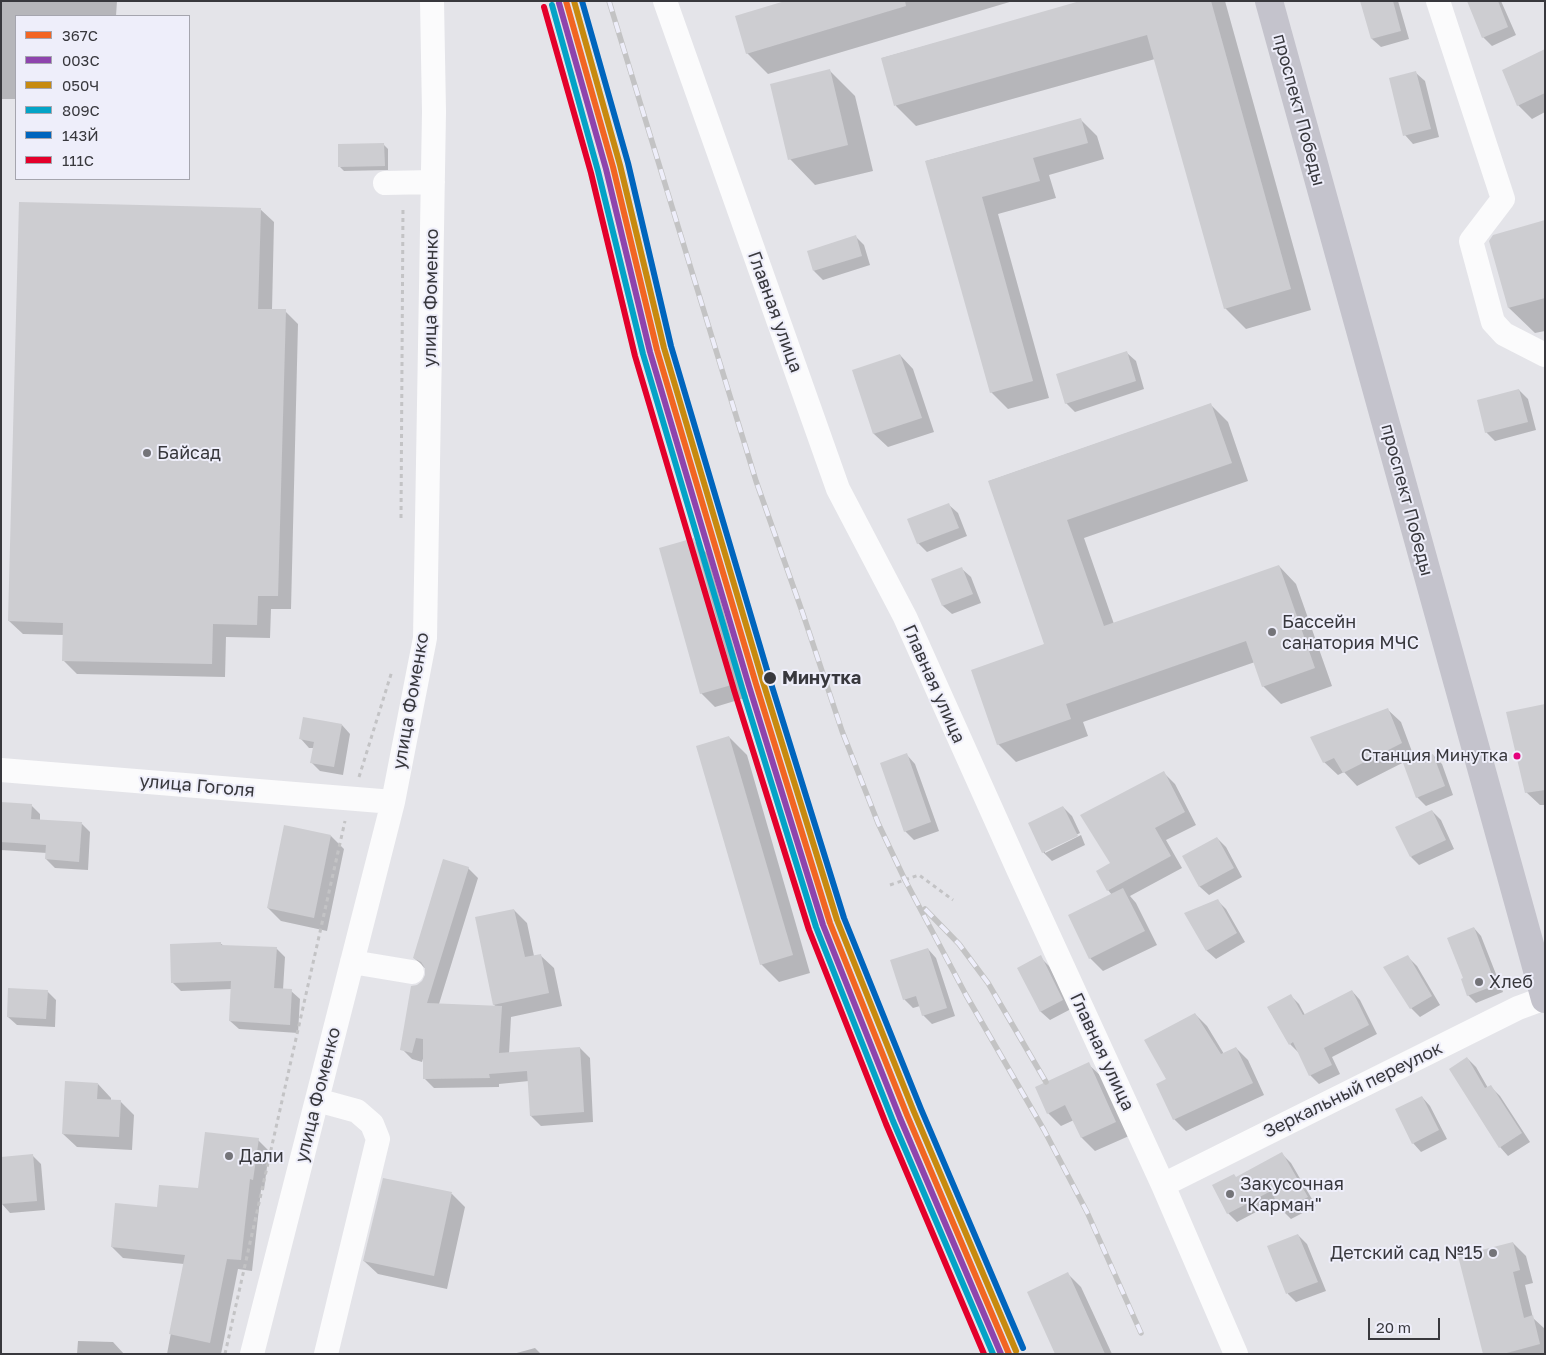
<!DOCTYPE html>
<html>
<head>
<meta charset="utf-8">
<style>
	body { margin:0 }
	#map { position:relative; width:1546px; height:1355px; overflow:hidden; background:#e4e4e9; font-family:"Golos Text",sans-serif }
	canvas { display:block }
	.frame { position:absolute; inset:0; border:2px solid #38383d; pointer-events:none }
	.legend { position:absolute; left:15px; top:15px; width:175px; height:165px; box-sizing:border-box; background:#eeeefa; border:1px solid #a5a5ae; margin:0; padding:6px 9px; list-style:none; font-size:15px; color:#38383d }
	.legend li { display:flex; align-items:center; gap:10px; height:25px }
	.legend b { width:25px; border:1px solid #a5a5ae }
	.scale { position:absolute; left:1368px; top:1318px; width:72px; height:22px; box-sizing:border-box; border:2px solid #38383d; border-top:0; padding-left:6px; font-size:15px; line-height:18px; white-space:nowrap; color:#38383d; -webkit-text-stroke:4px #eeeefa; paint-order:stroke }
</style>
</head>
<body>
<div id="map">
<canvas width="1546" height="1355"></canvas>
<div class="frame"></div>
<ul class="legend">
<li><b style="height:6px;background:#f26522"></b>367С</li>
<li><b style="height:6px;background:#8e44ad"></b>003С</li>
<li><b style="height:6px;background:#c78a0f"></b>050Ч</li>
<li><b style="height:6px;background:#03a3c7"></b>809С</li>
<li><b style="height:6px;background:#0065bd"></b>143Й</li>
<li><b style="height:6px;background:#e4002b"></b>111С</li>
</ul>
<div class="scale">20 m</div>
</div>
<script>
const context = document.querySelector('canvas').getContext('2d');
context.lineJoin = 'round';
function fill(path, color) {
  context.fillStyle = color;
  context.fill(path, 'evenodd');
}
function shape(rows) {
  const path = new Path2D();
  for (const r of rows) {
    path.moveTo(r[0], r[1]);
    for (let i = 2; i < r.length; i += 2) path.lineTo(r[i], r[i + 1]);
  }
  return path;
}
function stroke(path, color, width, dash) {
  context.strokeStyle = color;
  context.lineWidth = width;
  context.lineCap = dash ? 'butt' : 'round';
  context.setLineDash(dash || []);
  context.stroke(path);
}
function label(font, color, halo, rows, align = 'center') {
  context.font = font + ' "Golos Text",sans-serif';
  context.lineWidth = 4;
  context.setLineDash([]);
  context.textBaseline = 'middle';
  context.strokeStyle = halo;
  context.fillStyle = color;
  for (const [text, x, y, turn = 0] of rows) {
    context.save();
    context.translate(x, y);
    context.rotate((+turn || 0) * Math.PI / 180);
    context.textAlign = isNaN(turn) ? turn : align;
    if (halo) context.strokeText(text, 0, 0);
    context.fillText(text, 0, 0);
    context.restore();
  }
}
const shadow = shape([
	[1,1,117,1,116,16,16,16,16,99,1,99],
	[789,1,1013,1,768,74,747,53],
	[1085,1,1225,1,1311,310,1246,329,1225,308,1155,59,916,126,896,106,882,58],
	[1361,1,1398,1,1409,39,1381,47,1372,39],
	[1478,1,1501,1,1516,35,1492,46,1483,37],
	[1545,50,1545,112,1532,119,1518,105],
	[829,70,855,96,873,171,815,185,790,159],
	[1416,73,1425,81,1439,137,1413,144,1405,135],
	[1080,119,1097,136,1104,159,1049,175,1056,198,998,214,1049,398,1008,409,991,392,926,161],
	[384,145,388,149,388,170,344,171,340,167],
	[260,209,274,222,272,310,285,311,298,324,291,609,271,609,270,638,226,637,225,677,77,674,63,660,64,635,23,634,9,621],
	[1545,221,1545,331,1535,333,1509,308,1490,241],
	[856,237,864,245,870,265,823,280,814,271,809,252],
	[1127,353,1136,361,1144,389,1075,412,1066,403],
	[900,355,913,369,934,432,888,447,874,434,853,371],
	[1519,390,1528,399,1536,430,1495,441,1486,432],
	[1210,404,1228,422,1248,481,1084,538,1114,624,1279,566,1296,584,1332,686,1281,704,1263,686,1255,662,1083,722,1088,736,1016,762,998,744,1046,645,989,481],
	[949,505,958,513,967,536,927,552,918,543],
	[693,540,707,553,748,697,715,707,701,693],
	[962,569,971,577,981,603,952,614,943,606,933,580],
	[1545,705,1545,805,1540,805,1526,792],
	[1387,709,1401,722,1414,757,1357,786,1344,772,1338,775,1324,762],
	[342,725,350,734,343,775,320,771,311,762,314,748,309,748,301,739],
	[729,737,747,755,810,973,779,982,761,964],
	[907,755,915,764,939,831,914,840,905,831],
	[1433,755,1442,764,1453,795,1426,806,1417,797],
	[1163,772,1175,784,1196,825,1166,840,1182,868,1130,896,1136,903,1157,945,1103,971,1090,958,1112,895,1108,890,1112,863],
	[1,803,31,805,40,814,40,821,82,824,90,832,88,870,55,868,46,859,47,853,1,850],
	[1063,807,1072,816,1080,833,1045,850,1045,853,1081,835,1085,845,1052,861,1043,852],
	[1432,811,1441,820,1454,849,1419,865,1411,857],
	[285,827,331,836,344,849,327,931,281,921,268,908],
	[1217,838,1226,847,1242,877,1209,895,1200,887,1184,857],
	[468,868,478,878,439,1004,497,1007,494,1005,514,910,527,923,534,956,540,955,554,968,562,1006,511,1017,509,1054,580,1048,590,1058,593,1122,541,1126,531,1116,529,1081,499,1084,499,1087,434,1088,424,1078,424,1055,422,1062,412,1059,402,1049,418,986,423,982,427,975,426,969,414,958],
	[1217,900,1226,909,1245,942,1216,959,1207,951,1186,914],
	[1474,928,1481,936,1503,992,1476,1003,1468,995,1464,979],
	[220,943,224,946,276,948,285,957,283,990,291,991,300,999,298,1033,239,1029,230,1021,232,989,181,991,172,982],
	[928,949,936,958,955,1016,932,1024,923,1015,920,1006,913,1008,904,999],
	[1040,957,1049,966,1071,1009,1050,1020,1041,1012,1019,968],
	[1408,957,1417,966,1440,1005,1420,1017,1411,1008],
	[47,991,56,1000,55,1027,17,1025,8,1017],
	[1352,991,1360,1000,1377,1034,1332,1057,1340,1074,1319,1084,1310,1075,1299,1053,1290,1044,1268,1008,1291,996,1299,1004,1305,1015],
	[1195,1014,1207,1026,1224,1054,1236,1048,1248,1060,1264,1095,1186,1131,1174,1119,1168,1080],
	[1467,1058,1476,1067,1488,1088,1491,1087,1500,1096,1530,1142,1508,1156,1500,1147],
	[1088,1064,1102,1077,1129,1136,1095,1151,1082,1138,1074,1120,1061,1126,1048,1113],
	[98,1084,111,1098,111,1101,120,1101,134,1115,132,1150,77,1147,63,1134],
	[1422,1097,1430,1106,1447,1139,1421,1152,1413,1143],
	[258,1140,269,1151,264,1190,261,1190,252,1271,238,1269,221,1354,167,1354,184,1264,123,1258,112,1247,158,1209,199,1190],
	[1282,1154,1291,1163,1316,1206,1291,1219,1282,1210,1277,1201,1237,1222,1228,1213,1237,1178],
	[32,1155,41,1164,45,1210,10,1213,2,1204],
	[384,1179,452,1194,465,1207,447,1289,378,1274,364,1261],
	[1298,1235,1307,1244,1326,1291,1296,1302,1288,1294,1269,1247],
	[1513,1243,1526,1256,1533,1283,1525,1285,1533,1318,1545,1329,1545,1354,1484,1354],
	[1068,1274,1081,1287,1112,1354,1056,1354],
	[78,1341,113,1342,124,1354,77,1354],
	[535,1348,541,1354,513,1354]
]);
const building = shape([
	[785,1,905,1,906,6,746,54,735,16],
	[1080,1,1211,1,1291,289,1224,309,1147,35,894,106,881,58],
	[1360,1,1393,1,1401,31,1371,39],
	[1467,1,1498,1,1508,27,1482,38],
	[1545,49,1545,93,1517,106,1502,70],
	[830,69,848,145,788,160,770,84],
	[1416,71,1431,129,1403,136,1389,78],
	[1081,118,1088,143,1033,158,1040,181,982,197,1033,381,990,393,925,161],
	[384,143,385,166,338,167,338,144],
	[19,202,261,208,258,309,286,309,278,596,258,596,257,625,213,624,212,664,62,661,63,623,8,621],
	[1545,220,1545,298,1508,308,1489,241,1493,235],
	[856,235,862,256,813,271,807,251],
	[1127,351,1136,381,1065,404,1056,374],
	[900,354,922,418,873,434,852,370],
	[1519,389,1528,422,1485,433,1477,400],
	[1211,403,1232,463,1067,520,1104,626,1279,565,1315,668,1262,687,1246,641,1066,704,1071,719,997,745,971,670,1044,644,988,481],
	[949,503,959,528,917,544,907,519],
	[694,538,735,684,700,694,659,548],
	[962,567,973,594,942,606,931,579],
	[1545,704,1545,790,1525,793,1506,712],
	[1388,708,1402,743,1343,773,1334,758,1323,763,1310,737],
	[303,717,342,724,334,767,310,763,314,742,299,739],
	[729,736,793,955,760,965,696,746],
	[907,753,931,822,904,832,880,763],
	[1433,754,1445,786,1416,798,1403,763],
	[1164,771,1185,812,1155,828,1171,856,1107,891,1096,871,1110,863,1080,815],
	[1,802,32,804,31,819,82,822,79,862,45,859,46,845,1,842],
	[1063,806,1078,836,1042,853,1028,823],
	[1432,810,1446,840,1410,857,1395,827],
	[284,825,331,835,314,918,267,908],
	[1217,837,1234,868,1199,887,1182,856],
	[443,859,469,867,427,1003,502,1006,499,1053,580,1047,584,1112,530,1116,527,1071,489,1074,490,1078,423,1079,423,1039,416,1038,412,1053,400,1050,411,986,417,985,422,981,425,975,425,968,421,962,413,958],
	[1123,888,1145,931,1089,959,1068,915],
	[1218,899,1237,933,1206,951,1184,913],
	[514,909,525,957,541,954,549,993,493,1005,475,917],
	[1474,927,1496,985,1467,996,1461,979,1463,978,1447,938],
	[221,942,221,945,277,947,274,988,292,989,290,1025,229,1021,231,981,171,983,170,944],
	[928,948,947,1008,922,1016,916,996,903,1000,890,960],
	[1041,955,1063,1000,1040,1012,1017,968],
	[1408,955,1432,996,1410,1009,1383,967],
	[8,988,48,990,46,1019,7,1017],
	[1352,990,1369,1025,1324,1048,1332,1065,1309,1076,1293,1042,1289,1045,1267,1007,1291,994,1303,1015],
	[1195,1013,1221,1054,1236,1047,1253,1083,1173,1120,1156,1084,1166,1079,1144,1040],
	[1467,1057,1485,1088,1491,1085,1522,1133,1499,1148,1449,1069],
	[1089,1062,1116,1122,1081,1138,1065,1105,1047,1114,1035,1087],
	[65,1081,98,1083,97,1099,121,1100,119,1137,62,1134],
	[1422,1096,1439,1130,1412,1144,1395,1109],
	[205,1132,259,1138,253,1180,250,1179,241,1260,227,1259,210,1343,169,1334,185,1255,111,1247,115,1203,157,1207,159,1185,198,1188],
	[1282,1152,1308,1197,1281,1211,1271,1191,1227,1214,1212,1185,1234,1174,1236,1177],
	[33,1154,37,1201,1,1204,1,1157],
	[383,1178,452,1192,434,1276,363,1261],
	[1298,1234,1318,1282,1286,1294,1267,1246],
	[1513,1242,1520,1270,1513,1272,1524,1318,1533,1315,1540,1344,1503,1354,1483,1354,1458,1256],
	[1068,1272,1105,1354,1055,1354,1027,1292]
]);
const path = shape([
	[401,518,403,207],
	[359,777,392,671],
	[890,885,919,875,953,900],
	[225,1354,345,821]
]);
const minor = shape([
	[665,1,838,489,905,617,1018,869,1163,1185,1236,1354],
	[1438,1,1503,199,1471,241,1493,322,1504,334,1545,355],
	[385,183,433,182],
	[1,770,393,802],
	[352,962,412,972],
	[317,1100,357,1111,372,1124,378,1139,326,1354],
	[1163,1185,1518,1008,1545,998],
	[252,1354,393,802,425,638,434,112,432,1]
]);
const major = shape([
	[1269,1,1545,999]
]);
const rail = shape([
	[609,1,756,481,803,614,842,731,878,823,905,880,966,995,1044,1130,1087,1212,1141,1333],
	[925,909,959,944,988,983,1046,1082]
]);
const rail1 = shape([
	[566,1,613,167,657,350,756,684,830,923,907,1115,1009,1354]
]);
const rail2 = shape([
	[559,3,606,169,650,352,749,686,823,925,900,1118,1001,1354]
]);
const rail3 = shape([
	[574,1,620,165,664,348,763,682,837,920,914,1112,1016,1351]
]);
const rail4 = shape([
	[552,5,598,171,643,354,742,688,816,927,893,1121,993,1354]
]);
const rail5 = shape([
	[582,1,628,163,671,346,770,680,844,918,921,1109,1023,1348]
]);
const rail6 = shape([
	[544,7,591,173,635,356,734,690,809,930,886,1124,984,1354]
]);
const markers = [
	[147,453,5,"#747479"],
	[1272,632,5,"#747479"],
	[770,678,7,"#38383d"],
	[1517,756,4.5,"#e5007d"],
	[1479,982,5,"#747479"],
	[229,1156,5,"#747479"],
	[1230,1194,5,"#747479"],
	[1493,1253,5,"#747479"]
];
const busNames = [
	["Станция Минутка",1508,756]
];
const streetNames = [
	["проспект Победы",1299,110,75],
	["улица Фоменко",431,298,-89],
	["Главная улица",775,312,70],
	["проспект Победы",1407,500,75],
	["Главная улица",934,684,66],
	["улица Фоменко",411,701,-80],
	["улица Гоголя",197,786,5],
	["Главная улица",1102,1052,65],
	["Зеркальный переулок",1353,1090,-26],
	["улица Фоменко",318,1095,-76]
];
const poiNames = [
	["Байсад",157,453],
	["Бассейн",1282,622],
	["санатория МЧС",1282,643],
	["Хлеб",1489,982],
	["Дали",239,1156],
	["Закусочная",1240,1184],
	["\"Карман\"",1240,1205],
	["Детский сад №15",1483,1253,"right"]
];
const stopNames = [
	["Минутка",782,678]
];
fill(shadow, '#0003');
fill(building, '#cdcdd1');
stroke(path, '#c3c3c5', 3, [4, 4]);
stroke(minor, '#fbfbfc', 24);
stroke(major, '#c4c3cc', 28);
stroke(rail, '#c3c3c4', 5.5);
stroke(rail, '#eeeefa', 4, [11]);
stroke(rail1, '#f26522', 6);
stroke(rail2, '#8e44ad', 6);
stroke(rail3, '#c78a0f', 6);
stroke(rail4, '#03a3c7', 6);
stroke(rail5, '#0065bd', 6);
stroke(rail6, '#e4002b', 6);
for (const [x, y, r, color] of markers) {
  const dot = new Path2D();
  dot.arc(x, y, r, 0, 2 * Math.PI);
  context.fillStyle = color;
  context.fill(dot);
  stroke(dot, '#eeeefa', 2);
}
label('17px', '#38383d', '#eeeefa', busNames, 'right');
label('18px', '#38383d', '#eeeefa', streetNames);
label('18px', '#38383d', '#eeeefa', poiNames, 'left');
label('bold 18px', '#38383d', '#eeeefa', stopNames, 'left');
</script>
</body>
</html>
